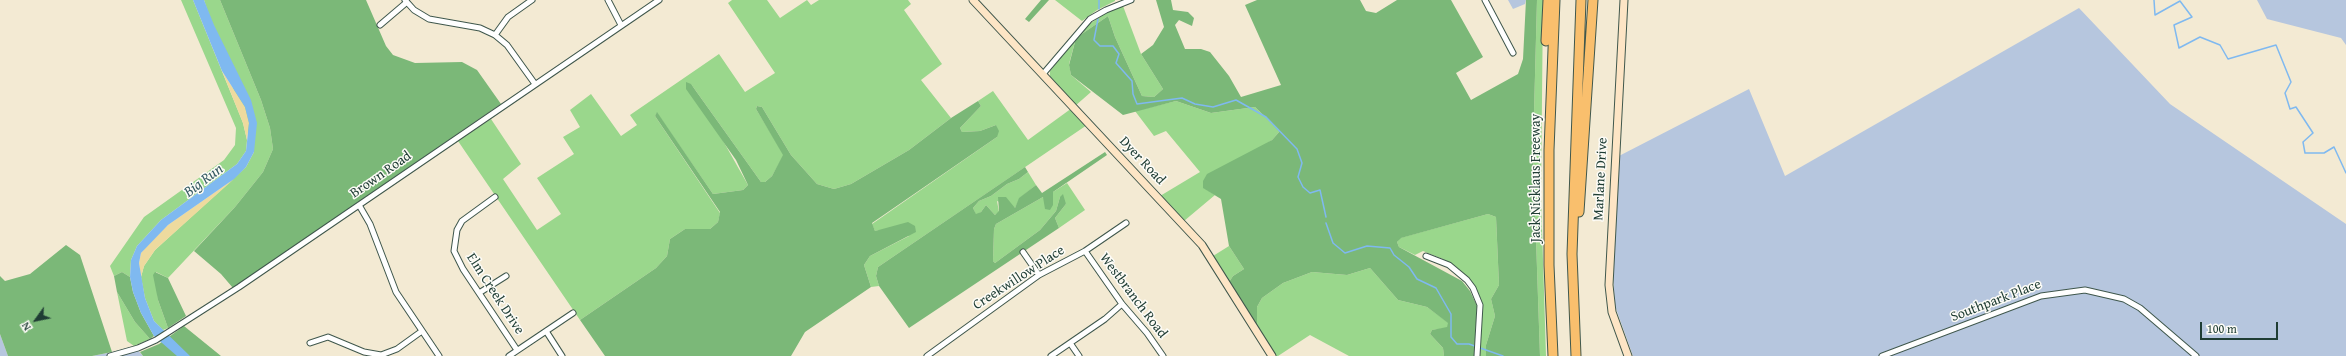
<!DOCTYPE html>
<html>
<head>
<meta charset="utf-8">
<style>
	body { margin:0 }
	#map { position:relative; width:2346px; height:356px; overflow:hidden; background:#f3ead3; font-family:"Gentium Book Plus",serif }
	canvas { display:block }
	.north { position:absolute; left:16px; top:300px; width:40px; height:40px; -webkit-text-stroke:3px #fdfcf7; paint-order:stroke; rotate:237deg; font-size:11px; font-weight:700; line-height:16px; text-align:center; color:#1f3d34 }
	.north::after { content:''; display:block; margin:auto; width:14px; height:18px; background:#1f3d34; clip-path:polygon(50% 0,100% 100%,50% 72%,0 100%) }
	.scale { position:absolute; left:2200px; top:322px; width:78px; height:18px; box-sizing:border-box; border:2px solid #1f3d34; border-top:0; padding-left:5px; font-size:12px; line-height:14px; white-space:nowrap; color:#1f3d34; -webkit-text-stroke:3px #fdfcf7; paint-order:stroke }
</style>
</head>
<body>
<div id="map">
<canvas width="2346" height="356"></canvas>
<div class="north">N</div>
<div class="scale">100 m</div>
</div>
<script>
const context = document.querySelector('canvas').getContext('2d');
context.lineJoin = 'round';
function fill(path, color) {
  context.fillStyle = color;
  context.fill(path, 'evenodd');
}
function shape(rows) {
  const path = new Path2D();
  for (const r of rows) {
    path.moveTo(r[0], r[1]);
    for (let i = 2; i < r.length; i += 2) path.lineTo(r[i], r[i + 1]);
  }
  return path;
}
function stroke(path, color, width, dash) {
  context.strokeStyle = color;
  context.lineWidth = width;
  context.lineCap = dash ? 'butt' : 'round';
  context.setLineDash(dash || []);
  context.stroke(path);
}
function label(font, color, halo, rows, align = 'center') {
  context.font = font + ' "Gentium Book Plus",serif';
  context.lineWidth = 3;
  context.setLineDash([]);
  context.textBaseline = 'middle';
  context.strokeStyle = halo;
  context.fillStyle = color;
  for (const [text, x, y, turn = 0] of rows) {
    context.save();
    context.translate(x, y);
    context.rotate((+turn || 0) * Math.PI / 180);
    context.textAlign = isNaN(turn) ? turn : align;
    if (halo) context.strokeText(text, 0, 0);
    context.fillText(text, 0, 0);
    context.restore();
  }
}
const industrial = shape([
	[1508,0,1526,0,1525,4,1513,9],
	[2257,0,2346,0,2346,45,2341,38,2267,19],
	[2079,8,2170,104,2346,224,2346,356,1633,356,1615,306,1613,273,1617,157,1749,89,1785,176],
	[0,334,8,356,0,356],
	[134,346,143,356,92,356,112,352]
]);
const green = shape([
	[181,0,193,0,243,123,247,140,246,151,237,164,161,220,137,246,131,260,130,277,122,272,114,276,110,266,144,217,224,160,235,145,236,128],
	[204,0,220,0,261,100,270,128,273,149,263,172,235,207,168,278,156,272,158,300,168,328,163,330,154,321,145,298,141,277,144,266,155,250,246,167,254,152],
	[732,0,767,0,780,18,807,0,811,5,819,0,908,0,911,4,904,10,942,64,921,80,951,118,909,150,851,184,834,189,817,184,791,155,762,107,757,106,756,109,784,155,772,176,765,182,761,182,691,84,748,185,743,190,713,194,657,113,655,116,720,213,718,222,710,229,685,229,670,239,667,256,656,268,580,320,458,141,491,119,521,164,503,179,537,230,561,214,537,178,574,154,563,137,580,127,570,110,591,94,621,136,637,125,630,115,719,54,745,92,775,73,728,3],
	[1055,0,1115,0,1115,1,1097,10,1082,21],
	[1537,0,1543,0,1541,196,1546,356,1540,356,1533,151],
	[1123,6,1141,54,1163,89,1154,97,1142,96,1115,37,1108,16,1076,38,1069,64,1071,75,1091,92,1075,106,1050,77,1050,71,1076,38,1088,25,1104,14],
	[993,91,1028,140,1072,108,1087,125,878,267,876,276,879,286,871,287,864,265,870,256,909,236,881,230,875,231,872,224,997,137,996,125,980,131,962,132,960,128,981,106,978,101],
	[1176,101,1211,113,1255,107,1280,131,1272,140,1203,187,1215,195,1184,221,1160,196,1200,172,1166,131,1154,136,1135,111],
	[1028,172,1036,185,1020,198,1015,208,997,201,999,212,995,215,986,205,981,212,976,215,973,208,979,201,991,196,1007,184,1019,179],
	[1067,183,1085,210,1059,228,1055,218,1066,204,1060,197,1056,211,1040,230,995,263,993,261,994,229,996,224,1043,197,1053,205,1053,192],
	[1488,214,1496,217,1499,285,1491,299,1495,316,1486,345,1486,356,1480,356,1482,308,1479,297,1457,269,1443,259,1423,251,1415,255,1399,247,1397,242,1400,238],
	[1229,246,1244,269,1233,276,1229,282,1213,256],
	[1370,268,1398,300,1427,307,1449,323,1447,328,1432,330,1430,334,1443,348,1444,356,1349,356,1310,335,1278,356,1275,356,1257,326,1257,307,1262,298,1283,283,1312,272,1347,275],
	[117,292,135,322,150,339,134,346,127,341]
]);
const forest = shape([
	[220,0,366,0,386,46,393,55,415,63,462,62,477,70,501,104,233,288,221,274,194,251,235,207,263,172,273,149,270,128,261,100],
	[1041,0,1049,0,1029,22,1025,19],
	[1156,0,1171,0,1173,10,1188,12,1194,18,1192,26,1179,20,1175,25,1185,49,1201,49,1210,52,1229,76,1241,97,1281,85,1245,5,1257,0,1360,0,1366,11,1376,13,1397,0,1451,0,1483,57,1456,73,1471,100,1518,74,1523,59,1526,0,1537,0,1533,151,1540,356,1486,356,1486,345,1495,316,1491,299,1499,285,1496,217,1488,214,1401,238,1397,242,1399,247,1462,281,1470,291,1477,306,1474,356,1444,356,1443,348,1430,334,1432,330,1447,327,1448,323,1427,307,1398,300,1370,268,1347,275,1312,272,1283,283,1262,298,1257,307,1257,326,1229,282,1233,276,1244,269,1229,246,1221,199,1203,188,1203,181,1207,174,1272,140,1280,131,1255,107,1211,113,1176,101,1123,115,1071,75,1069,65,1076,38,1108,16,1115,37,1142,96,1154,97,1163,89,1141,54,1153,45,1164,27],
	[686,82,691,84,761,182,765,182,772,176,783,155,756,109,757,106,762,107,791,155,817,184,834,189,851,184,909,150,951,118,978,101,981,106,960,128,962,132,980,131,996,125,999,131,997,137,872,223,875,231,908,222,915,226,916,232,870,256,864,265,871,287,805,332,791,356,605,356,580,320,656,268,667,256,670,239,685,229,710,229,718,222,720,212,655,116,657,112,713,194,743,190,748,185,736,160,686,89],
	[1105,152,1107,155,1053,192,1053,205,1050,210,1045,209,1043,197,996,224,994,229,993,261,995,263,1040,230,1056,211,1060,197,1063,194,1066,204,1055,218,1059,228,909,328,879,286,876,276,878,267,1025,167,1028,172,1019,179,1007,184,991,196,979,201,973,208,976,214,981,212,986,205,995,215,999,211,998,197,1006,197,1015,208,1019,198,1036,185,1042,193],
	[66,245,80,255,112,352,92,356,8,356,0,334,0,276,5,281,30,274],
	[122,272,130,277,133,292,141,313,154,336,150,339,135,322,117,292,114,276],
	[155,272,168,278,186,316,168,328,158,300,153,275],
	[184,326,221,356,143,356,140,352,159,344]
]);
const sand = shape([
	[222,71,245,107,249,123,247,140,243,123],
	[234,179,155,250,144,266,141,277,139,263,141,253,150,242,168,225]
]);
const water = shape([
	[193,0,204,0,214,25,251,100,257,123,254,152,246,167,234,179,168,225,141,253,139,263,145,298,154,321,190,356,177,356,154,336,141,313,133,292,130,277,131,260,137,246,161,220,237,164,246,151,249,123,245,107,222,71]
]);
const stream = shape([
	[2154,0,2155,15,2180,1,2192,17,2174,25,2179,48,2200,37,2220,45,2228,59,2276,45,2291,82,2285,93,2290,109,2296,107,2313,133,2303,142,2305,153,2324,153,2334,147,2346,173],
	[1099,9,1099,0],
	[1098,19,1094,40,1100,46,1113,46,1119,54,1116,63,1132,81,1133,94,1137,104,1182,98,1195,104,1213,107,1236,100,1266,117,1297,149,1302,163,1298,177,1303,187,1310,193,1320,190,1326,217],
	[1326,223,1333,243,1345,253,1367,246,1390,248,1394,255,1409,267,1417,279,1436,288,1451,314,1451,337,1457,344,1469,344,1503,356]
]);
const street = shape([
	[405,0,414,10,429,19,480,28,495,35,507,45,535,84],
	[608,0,621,25],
	[1485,0,1513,53],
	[380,25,407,2],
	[495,35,508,17,532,0],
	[1043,74,1090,19,1106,10,1131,0],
	[495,197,462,221,457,230,454,251,463,269,517,350],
	[359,205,370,224,396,292,439,356],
	[1085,251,1122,304,1147,333,1163,356],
	[1023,252,1039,275],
	[1426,256,1449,265,1467,280,1473,288,1480,305,1477,356],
	[479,293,506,276],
	[546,331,562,356],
	[310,343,328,337,364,352,381,355,397,349,422,331],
	[1070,343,1079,356],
	[110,356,138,348,156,340,239,287,659,0],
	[509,356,573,313],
	[927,356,1039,275,1085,251,1126,223],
	[1051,356,1105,319,1122,304],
	[1882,356,2041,296,2085,290,2124,299,2140,308,2196,356]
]);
const secondary = shape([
	[973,0,1202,245,1272,356],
	[1624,0,1609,285,1612,312,1628,356]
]);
const highway = shape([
	[1546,41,1548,0],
	[1579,212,1593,0],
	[1553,356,1549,265,1549,150,1555,0],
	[1576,356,1572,254,1581,0]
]);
const streetNames = [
	["Dyer Road",1142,161,47],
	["Brown Road",381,175,-35],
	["Jack Nicklaus Freeway",1536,178,-90],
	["Marlane Drive",1601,179,-87],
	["Creekwillow Place",1019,278,-33],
	["Elm Creek Drive",495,294,57],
	["Westbranch Road",1133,296,53],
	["Southpark Place",1996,301,-21]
];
const waterNames = [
	["Big Run",204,181,-37]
];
fill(industrial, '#b6c6de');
fill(green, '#9ad78c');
fill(forest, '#7bb878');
fill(sand, '#eeda9e');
fill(water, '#7fb9f0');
stroke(stream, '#7fb9f0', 1.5);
stroke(street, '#3f574c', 7);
stroke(secondary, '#3f574c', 9);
stroke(highway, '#3f574c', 11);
stroke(street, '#fff', 5);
stroke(secondary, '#fde5c5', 7);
stroke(highway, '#f9bf6d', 9);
label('14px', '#1f3d34', '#fdfcf7', streetNames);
label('italic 15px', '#375c63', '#fdfcf7', waterNames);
</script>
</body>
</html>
